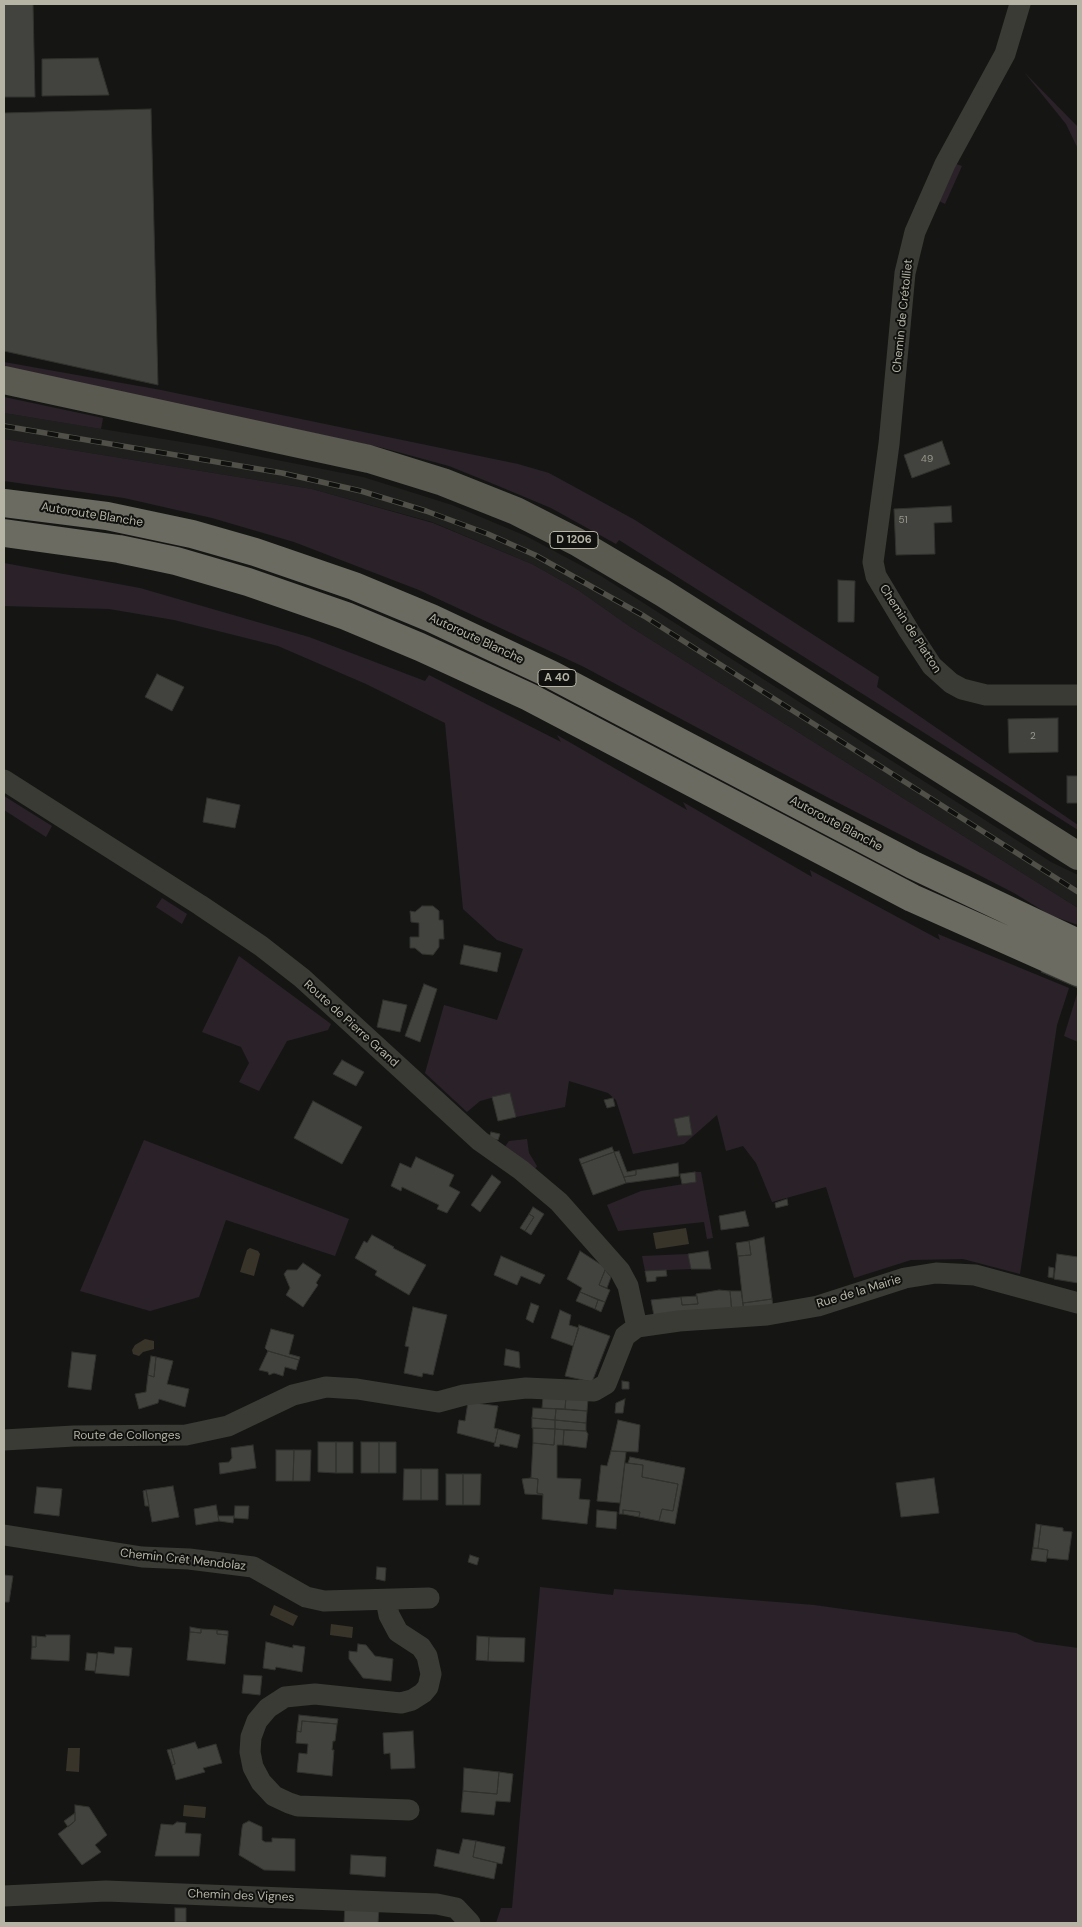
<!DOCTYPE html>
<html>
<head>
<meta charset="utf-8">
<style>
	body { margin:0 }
	#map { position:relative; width:1082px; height:1927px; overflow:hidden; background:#151614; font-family:"DM Sans",sans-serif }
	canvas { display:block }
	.frame { position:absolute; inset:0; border:5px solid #b6b5a5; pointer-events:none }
</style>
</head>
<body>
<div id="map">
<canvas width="1082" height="1927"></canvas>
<div class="frame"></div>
</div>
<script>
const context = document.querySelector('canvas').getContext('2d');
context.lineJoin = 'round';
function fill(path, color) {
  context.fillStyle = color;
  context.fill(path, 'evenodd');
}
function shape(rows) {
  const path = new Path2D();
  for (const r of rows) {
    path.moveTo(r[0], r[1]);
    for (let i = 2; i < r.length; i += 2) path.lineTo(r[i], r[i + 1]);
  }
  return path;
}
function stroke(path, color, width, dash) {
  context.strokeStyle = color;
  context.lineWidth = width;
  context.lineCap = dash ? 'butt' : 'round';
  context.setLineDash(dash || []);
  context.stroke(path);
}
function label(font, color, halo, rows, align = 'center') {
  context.font = font + ' "DM Sans",sans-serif';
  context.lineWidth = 4;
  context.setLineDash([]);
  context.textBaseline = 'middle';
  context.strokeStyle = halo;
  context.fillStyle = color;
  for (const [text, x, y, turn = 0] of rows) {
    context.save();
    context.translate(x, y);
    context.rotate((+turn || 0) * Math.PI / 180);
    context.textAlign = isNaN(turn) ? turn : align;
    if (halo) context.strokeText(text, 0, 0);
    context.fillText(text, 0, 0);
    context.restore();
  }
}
const built = shape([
	[4,413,206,446,363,477,452,505,526,536,601,576,1051,862,1078,875,1078,908,629,626,578,590,532,564,432,522,312,489,4,439]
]);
const green = shape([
	[1024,72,1078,127,1078,149,1066,124],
	[953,163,962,166,945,204,937,200],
	[4,362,161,390,518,464,549,473,635,520,879,677,877,687,1078,825,1078,830,619,540,616,544,551,508,496,485,449,466,383,448,4,367],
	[4,397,103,418,101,429,4,413],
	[4,439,312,489,433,523,532,564,578,590,629,626,1078,908,1078,925,1050,915,1014,893,827,797,584,667,419,590,294,542,212,518,124,498,4,481],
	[4,563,140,588,309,637,425,681,429,675,561,742,557,735,687,810,683,802,812,877,810,870,940,940,938,934,1069,988,1057,1025,1020,1274,963,1259,911,1260,854,1278,826,1187,772,1202,756,1163,743,1146,726,1151,717,1115,684,1144,633,1154,616,1100,608,1093,569,1081,565,1107,516,1117,510,1093,480,1101,467,1112,425,1073,444,1005,497,1020,523,949,497,940,463,909,445,723,366,684,278,646,174,620,109,609,4,606],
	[4,796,52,826,46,837,4,810],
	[162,898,187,914,182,924,156,907],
	[239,956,331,1024,328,1030,287,1041,259,1091,239,1082,249,1063,241,1047,202,1032],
	[1078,991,1078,1042,1064,1036],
	[527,1139,529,1153,537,1166,535,1169,504,1148,509,1141],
	[144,1140,349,1219,335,1256,226,1220,199,1297,150,1311,80,1291],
	[695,1172,701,1172,713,1238,707,1239,704,1222,618,1231,607,1205,641,1191,696,1182],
	[688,1254,691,1269,645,1271,642,1256],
	[540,1587,613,1595,614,1589,814,1605,1016,1633,1035,1642,1078,1648,1078,1923,496,1923,501,1908,512,1908]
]);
const water = shape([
	[686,1228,689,1244,656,1249,653,1233],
	[250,1248,258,1251,260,1254,254,1276,240,1272,247,1250],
	[145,1339,154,1341,154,1349,143,1352,139,1356,133,1354,132,1350,135,1345],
	[274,1605,298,1616,293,1626,270,1615],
	[331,1624,353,1627,352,1638,330,1635],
	[68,1748,80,1748,79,1772,66,1771],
	[184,1805,206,1807,205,1818,183,1816]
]);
const building = shape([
	[4,4,33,4,35,97,4,97,4,4],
	[98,58,109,95,42,96,42,59,98,58],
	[151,109,158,385,4,351,4,113,151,109],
	[942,441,950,464,912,478,904,455,942,441],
	[951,506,952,522,934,523,935,554,896,555,894,509,951,506],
	[838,580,855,581,854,622,838,622,838,580],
	[157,674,184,687,172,711,145,697,157,674],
	[1058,718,1058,752,1009,753,1008,719,1058,718],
	[1067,776,1078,776,1078,803,1067,803,1067,776],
	[207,798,240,805,235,828,203,822,207,798],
	[422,906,433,906,439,911,439,920,443,920,444,939,439,939,439,947,433,955,422,954,415,948,410,948,410,937,419,937,419,923,411,922,410,911,415,912,422,906],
	[464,945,501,953,497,972,460,964,464,945],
	[1042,970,1078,985,1078,988,1041,972,1042,970],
	[424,984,437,989,420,1042,405,1036,424,984],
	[383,1000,407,1005,400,1032,377,1027,383,1000],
	[342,1060,364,1072,356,1086,333,1074,342,1060],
	[510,1093,516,1117,498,1121,492,1097,510,1093],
	[613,1098,615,1106,607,1108,604,1100,613,1098],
	[313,1101,362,1127,342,1164,294,1138,313,1101],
	[689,1116,692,1135,678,1136,674,1119,689,1116],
	[491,1132,500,1134,498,1140,489,1138,491,1132],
	[612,1147,614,1152,581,1164,579,1159,612,1147],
	[619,1151,627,1172,636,1170,636,1175,624,1177,614,1152,619,1151],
	[614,1152,626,1183,593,1195,581,1164,614,1152],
	[416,1157,454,1175,449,1186,460,1192,447,1213,437,1209,439,1205,402,1187,401,1191,391,1186,400,1163,411,1168,416,1157],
	[678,1163,679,1176,626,1183,624,1177,636,1175,636,1170,678,1163],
	[695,1172,696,1182,682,1184,680,1174,695,1172],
	[492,1175,501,1182,480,1212,471,1205,492,1175],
	[787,1199,788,1205,776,1208,775,1203,787,1199],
	[533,1207,544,1214,531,1235,525,1231,534,1217,529,1214,533,1207],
	[745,1211,749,1226,721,1230,719,1216,745,1211],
	[529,1214,534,1217,525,1231,520,1228,529,1214],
	[372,1235,394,1247,393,1248,426,1265,409,1295,375,1275,377,1271,355,1258,364,1241,367,1243,372,1235],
	[764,1237,772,1299,743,1303,738,1256,751,1255,749,1241,764,1237],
	[749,1241,751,1255,738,1256,736,1243,749,1241],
	[580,1251,606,1268,599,1285,610,1290,605,1302,580,1292,582,1288,567,1279,580,1251],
	[708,1251,711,1269,691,1269,688,1254,708,1251],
	[1057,1254,1078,1257,1078,1283,1054,1279,1057,1254],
	[501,1256,517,1263,545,1275,540,1284,521,1276,517,1285,494,1275,501,1256],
	[303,1263,321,1275,316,1283,318,1285,303,1307,286,1295,290,1288,284,1274,287,1270,297,1270,303,1263],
	[1049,1267,1054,1268,1053,1278,1048,1277,1049,1267],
	[605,1270,611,1277,607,1288,599,1285,605,1270],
	[666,1270,667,1276,656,1277,656,1281,647,1282,645,1271,666,1270],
	[719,1290,730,1291,732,1313,654,1316,651,1300,681,1297,682,1305,698,1304,696,1294,719,1290],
	[730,1291,741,1291,744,1312,732,1313,730,1291],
	[580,1292,598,1300,595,1309,576,1301,580,1292],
	[697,1296,698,1304,682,1305,681,1297,697,1296],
	[772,1299,773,1307,744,1312,743,1303,772,1299],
	[598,1300,605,1302,601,1312,595,1309,598,1300],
	[531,1303,539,1306,533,1323,526,1319,531,1303],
	[413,1307,447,1315,433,1375,423,1373,422,1377,404,1373,409,1347,405,1346,413,1307],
	[560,1310,571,1315,569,1325,579,1328,573,1346,551,1338,560,1310],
	[579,1325,610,1336,592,1382,565,1376,579,1325],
	[271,1329,294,1335,289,1354,300,1357,299,1360,268,1351,265,1348,271,1329],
	[506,1349,519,1352,520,1368,504,1365,506,1349],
	[268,1351,299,1360,296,1370,285,1367,283,1376,274,1373,269,1375,268,1372,259,1370,268,1351],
	[72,1352,96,1355,91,1390,68,1387,72,1352],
	[151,1356,156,1357,154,1377,148,1375,151,1356],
	[156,1357,173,1361,167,1384,189,1389,185,1407,159,1399,158,1403,139,1409,135,1394,146,1392,148,1375,154,1377,156,1357],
	[622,1381,629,1382,629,1389,622,1389,622,1381],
	[543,1397,566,1397,565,1409,542,1408,543,1397],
	[566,1397,588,1399,587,1411,565,1409,566,1397],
	[625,1399,623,1413,615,1413,616,1403,625,1399],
	[468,1402,498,1406,494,1428,498,1429,495,1443,457,1433,459,1420,465,1421,468,1402],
	[533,1408,556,1409,555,1420,532,1418,533,1408],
	[556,1409,587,1411,586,1423,555,1420,556,1409],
	[532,1418,555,1420,555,1429,532,1428,532,1418],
	[555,1420,586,1423,586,1431,555,1429,555,1420],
	[618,1420,640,1425,638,1452,611,1451,618,1420],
	[533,1428,555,1429,554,1445,533,1443,533,1428],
	[498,1429,520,1435,517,1448,500,1444,499,1447,494,1446,498,1429],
	[555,1429,564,1430,563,1445,557,1445,557,1478,581,1479,579,1499,590,1500,587,1524,542,1519,543,1494,537,1493,538,1479,531,1478,533,1443,554,1445,555,1429],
	[564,1430,586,1431,588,1434,586,1448,563,1445,564,1430],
	[318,1442,336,1442,336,1473,318,1472,318,1442],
	[336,1442,353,1442,353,1473,336,1473,336,1442],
	[361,1442,379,1442,379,1473,361,1473,361,1442],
	[379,1442,396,1442,396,1473,379,1473,379,1442],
	[253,1445,256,1468,220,1474,219,1463,229,1462,232,1458,231,1448,253,1445],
	[276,1450,294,1450,293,1481,276,1481,276,1450],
	[294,1450,311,1450,310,1481,293,1481,294,1450],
	[611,1451,626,1452,620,1503,597,1501,601,1465,607,1466,611,1451],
	[630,1457,685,1468,675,1524,659,1521,662,1509,673,1511,678,1484,642,1477,643,1465,628,1463,630,1457],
	[625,1463,643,1465,642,1477,678,1484,673,1511,662,1509,659,1521,639,1517,640,1512,623,1510,623,1514,619,1514,625,1463],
	[404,1469,421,1469,421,1500,403,1500,404,1469],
	[421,1469,438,1469,438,1500,421,1500,421,1469],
	[446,1474,463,1474,463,1505,446,1505,446,1474],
	[463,1474,481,1474,480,1505,463,1505,463,1474],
	[531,1478,538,1479,537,1493,543,1495,525,1494,522,1479,531,1478],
	[934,1478,939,1513,901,1517,896,1483,934,1478],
	[173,1486,179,1517,152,1522,146,1490,173,1486],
	[37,1487,62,1489,59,1516,34,1513,37,1487],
	[146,1490,149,1506,145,1506,143,1491,146,1490],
	[216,1505,219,1521,196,1525,194,1509,216,1505],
	[235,1506,249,1506,248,1519,234,1518,235,1506],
	[597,1510,617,1512,616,1529,596,1527,597,1510],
	[623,1510,640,1512,639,1517,623,1514,623,1510],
	[218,1516,234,1516,233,1523,219,1521,218,1516],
	[1036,1524,1041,1525,1038,1548,1033,1548,1036,1524],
	[1041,1525,1063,1528,1063,1531,1072,1532,1068,1560,1047,1558,1048,1550,1038,1548,1041,1525],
	[1033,1548,1048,1550,1046,1562,1031,1560,1033,1548],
	[470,1555,479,1558,477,1565,468,1562,470,1555],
	[377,1567,386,1568,385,1581,376,1579,377,1567],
	[4,1575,13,1576,9,1602,4,1602,4,1575],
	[190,1627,201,1629,201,1633,190,1632,190,1627],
	[201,1629,217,1630,217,1634,228,1635,225,1664,187,1660,190,1632,201,1633,201,1629],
	[217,1630,228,1631,228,1635,217,1634,217,1630],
	[46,1635,70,1635,69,1661,31,1659,32,1647,36,1647,36,1636,46,1637,46,1635],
	[32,1636,36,1636,36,1647,32,1647,32,1636],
	[477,1636,489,1637,488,1661,476,1660,477,1636],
	[489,1637,525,1638,524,1662,488,1661,489,1637],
	[266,1642,293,1648,293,1645,305,1647,302,1672,276,1667,275,1670,263,1668,266,1642],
	[358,1644,366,1645,375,1656,393,1659,391,1681,363,1678,349,1659,349,1651,357,1652,358,1644],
	[115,1647,132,1648,129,1676,95,1673,98,1652,114,1654,115,1647],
	[87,1653,97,1654,95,1671,85,1670,87,1653],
	[244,1675,262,1676,260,1695,242,1693,244,1675],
	[299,1715,338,1719,337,1724,302,1721,301,1732,297,1731,299,1715],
	[302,1721,337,1724,335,1741,333,1741,332,1750,334,1750,332,1776,297,1772,299,1753,307,1754,308,1744,296,1743,297,1731,301,1732,302,1721],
	[413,1731,415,1768,391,1769,390,1753,384,1754,383,1733,413,1731],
	[195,1742,198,1749,216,1744,222,1763,203,1768,205,1772,176,1780,172,1765,175,1764,171,1749,195,1742],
	[171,1749,175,1764,172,1765,167,1750,171,1749],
	[464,1768,499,1772,497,1794,463,1791,464,1768],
	[499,1772,513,1774,510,1802,496,1801,494,1815,461,1812,463,1791,497,1794,499,1772],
	[75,1805,89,1807,107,1835,95,1845,101,1852,82,1865,58,1834,75,1821,75,1805],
	[75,1813,75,1821,68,1827,64,1821,75,1813],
	[249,1821,262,1827,262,1840,265,1842,272,1842,272,1838,295,1839,295,1871,264,1870,239,1855,242,1828,243,1824,249,1821],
	[177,1822,186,1823,185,1833,201,1834,199,1856,155,1856,161,1824,173,1825,177,1822],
	[463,1839,476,1841,473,1857,497,1863,494,1879,434,1866,437,1849,459,1854,463,1839],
	[476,1841,505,1847,502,1864,473,1857,476,1841],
	[351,1855,386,1857,385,1877,350,1874,351,1855],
	[345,1906,379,1908,378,1923,344,1923,345,1906],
	[175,1908,186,1908,186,1922,175,1922,175,1908]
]);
const minor = shape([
	[1020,4,1005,54,945,164,915,232,905,273,889,444,873,562,876,576,909,631,932,666,951,683,962,689,986,695,1078,695],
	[4,780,200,905,261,946,302,978,480,1141,521,1170,559,1202,620,1271,628,1286,637,1327],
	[4,1440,74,1436,186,1435,228,1426,293,1395,326,1387,357,1389,438,1402,464,1395,526,1388,594,1391,606,1384,625,1336,637,1327,679,1321,767,1315,818,1306,905,1278,936,1273,975,1275,1078,1303],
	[4,1535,142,1557,189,1559,253,1567,306,1597,324,1601,429,1598],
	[386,1600,389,1615,398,1632,421,1647,427,1656,431,1674,428,1687,423,1693,412,1700,401,1703,315,1694,285,1697,268,1708,257,1721,251,1737,250,1752,253,1767,261,1782,274,1796,289,1803,298,1806,409,1810],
	[4,1896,106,1891,437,1904,456,1908,470,1923]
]);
const major = shape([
	[4,380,369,459,443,482,516,511,577,542,663,593,1078,856]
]);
const highway = shape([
	[4,503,107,516,192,534,255,552,354,586,431,618,552,675,913,865,1078,943],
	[4,533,119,549,176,561,248,582,346,616,420,647,529,697,912,898,1078,972]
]);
const rail = shape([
	[4,426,282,473,361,491,426,511,488,534,535,555,644,616,1078,892]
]);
const numberNames = [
	["49",927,459],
	["51",903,520],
	["2",1033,736]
];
const shields = [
	[574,540,48],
	[557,678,38]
];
const shieldNames = [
	["D 1206",574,540],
	["A 40",557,678]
];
const streetNames = [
	["Chemin de Crétolliet",903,316,-84],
	["Autoroute Blanche",92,515,9],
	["Chemin de Platton",910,629,57],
	["Autoroute Blanche",476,639,25],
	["Autoroute Blanche",836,824,28],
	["Route de Pierre Grand",351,1024,42],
	["Rue de la Mairie",859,1292,-17],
	["Route de Collonges",127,1436],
	["Chemin Crêt Mendolaz",183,1560,6],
	["Chemin des Vignes",241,1896,2]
];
fill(built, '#1f201d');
fill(green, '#2a2228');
fill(water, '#39342a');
fill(building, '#42433e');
stroke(building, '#31322e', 1);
stroke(minor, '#3a3b35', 21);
stroke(major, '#5a5a51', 28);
stroke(highway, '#6c6b61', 28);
stroke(rail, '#504f48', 5.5);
stroke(rail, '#10110f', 4, [11]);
label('10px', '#99988b', null, numberNames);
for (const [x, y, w] of shields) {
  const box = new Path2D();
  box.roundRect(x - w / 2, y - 8.5, w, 17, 4);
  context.fillStyle = '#10110f';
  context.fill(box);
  stroke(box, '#b6b5a5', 1);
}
label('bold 11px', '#b6b5a5', null, shieldNames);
label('12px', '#b6b5a5', '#10110f', streetNames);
</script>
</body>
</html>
